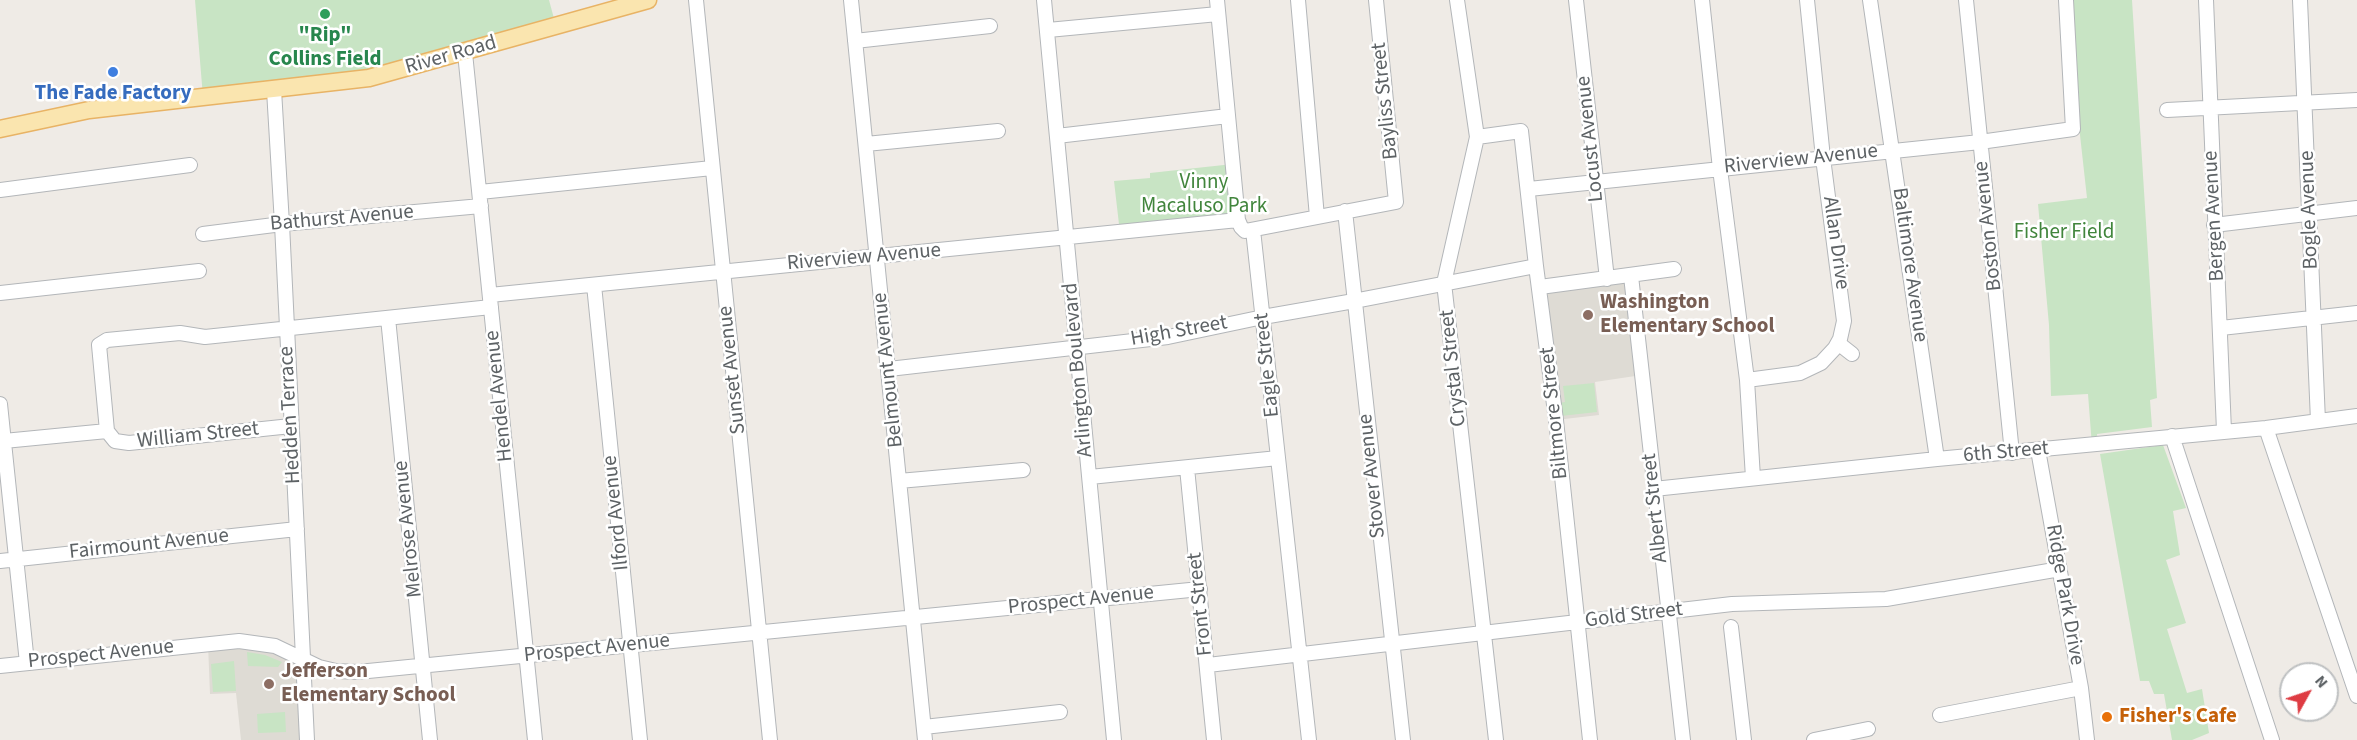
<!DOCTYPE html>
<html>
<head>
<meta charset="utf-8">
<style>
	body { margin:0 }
	#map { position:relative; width:2357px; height:740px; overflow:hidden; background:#efebe6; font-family:"Source Sans 3",sans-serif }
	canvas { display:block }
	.north { position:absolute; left:2279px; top:662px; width:60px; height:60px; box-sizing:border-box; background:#fff; border:2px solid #bec0c1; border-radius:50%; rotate:50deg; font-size:16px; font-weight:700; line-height:24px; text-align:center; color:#5d6265 }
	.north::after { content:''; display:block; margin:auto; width:21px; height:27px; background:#de3c43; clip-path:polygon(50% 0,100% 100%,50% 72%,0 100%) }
</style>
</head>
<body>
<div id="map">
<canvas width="2357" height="740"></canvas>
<div class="north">N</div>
</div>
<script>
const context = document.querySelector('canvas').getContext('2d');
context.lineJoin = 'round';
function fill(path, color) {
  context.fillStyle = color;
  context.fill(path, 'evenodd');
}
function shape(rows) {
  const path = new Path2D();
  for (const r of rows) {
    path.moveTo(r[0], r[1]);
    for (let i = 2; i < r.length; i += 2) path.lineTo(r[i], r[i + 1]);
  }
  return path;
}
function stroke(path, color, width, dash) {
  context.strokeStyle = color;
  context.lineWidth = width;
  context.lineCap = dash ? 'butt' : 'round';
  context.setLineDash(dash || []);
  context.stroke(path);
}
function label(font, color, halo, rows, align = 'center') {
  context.font = font + ' "Source Sans 3",sans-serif';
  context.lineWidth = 5;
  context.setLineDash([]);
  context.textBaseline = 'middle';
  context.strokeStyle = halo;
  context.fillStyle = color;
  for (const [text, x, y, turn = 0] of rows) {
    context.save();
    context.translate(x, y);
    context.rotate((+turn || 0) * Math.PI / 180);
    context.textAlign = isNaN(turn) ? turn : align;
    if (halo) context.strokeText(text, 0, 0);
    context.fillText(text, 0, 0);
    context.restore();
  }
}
const education = shape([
	[1631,276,1642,375,1595,382,1599,415,1556,420,1540,287],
	[239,641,303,658,307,740,241,740,236,693,210,694,208,644]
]);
const green = shape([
	[195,0,549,0,556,26,401,70,203,97],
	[2073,0,2132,0,2157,398,2150,400,2152,427,2097,434,2098,445,2092,446,2088,394,2051,396,2049,325,2038,204,2087,198,2080,135],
	[1233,164,1238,220,1120,233,1114,181,1150,178,1150,173],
	[1594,383,1597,412,1561,416,1559,403,1565,402,1563,386],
	[2163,445,2186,508,2173,511,2180,555,2166,560,2186,623,2167,629,2187,693,2202,689,2209,733,2192,740,2172,740,2164,694,2154,694,2149,681,2140,681,2100,454],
	[247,652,265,655,282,662,278,667,248,666],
	[234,661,236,691,213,692,211,664],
	[285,712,286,732,258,733,257,714]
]);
const minor = shape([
	[696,0,770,740],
	[851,0,925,740],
	[1044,0,1114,740],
	[1217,0,1238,220,1241,227,1245,231,1396,202,1376,0],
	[1298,0,1317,217],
	[1457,0,1477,137,1444,283,1496,740],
	[1576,0,1607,279],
	[1702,0,1720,169,1747,380,1753,478],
	[1870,0,1937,459],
	[1966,0,2012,453],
	[2206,0,2224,431],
	[2300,0,2318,421],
	[1048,30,1218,14],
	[855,41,990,26],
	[465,53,535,740],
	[274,90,282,224,307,740],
	[2167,110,2357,100],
	[1057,136,1228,116],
	[1477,137,1521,131,1536,266,1556,420,1590,740],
	[866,144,998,131],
	[1529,189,1980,142,2073,129,2066,0],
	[0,190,190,165],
	[480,192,712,168],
	[1345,211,1403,740],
	[2214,225,2357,208],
	[1253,230,1309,740],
	[203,234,282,224,481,206],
	[1631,276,1683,740],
	[594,285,640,740],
	[1540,287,1674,269],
	[0,293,199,271],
	[490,295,1238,220],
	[388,318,430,740],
	[2221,328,2357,313],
	[1838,343,1852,354],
	[889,369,1168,337,1263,317,1354,301,1536,266],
	[1747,380,1800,373,1821,363,1835,348,1840,339,1844,321,1823,158,1807,0],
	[0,404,27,663],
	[291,426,129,443,115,441,107,431,99,345,107,340,180,333,205,337,491,307],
	[2266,428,2357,696],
	[2172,436,2272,740],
	[4,441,107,431],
	[2038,450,2081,688,2087,740],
	[1187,468,1214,740],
	[1090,477,1278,458],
	[899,481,1023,470],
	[1654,489,1937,459,2266,428,2357,416],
	[0,561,297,529],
	[1731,627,1744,740],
	[1208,665,1732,604,1886,599,2060,569],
	[0,666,239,641,275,646,319,667,336,671,358,672,1200,589],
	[1940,715,2081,688],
	[924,727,1060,712],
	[1814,740,1868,729]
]);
const major = shape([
	[0,129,89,110,369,78,648,0]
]);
const markers = [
	[325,14,6,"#2e9e5b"],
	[113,72,6,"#3f7fe0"],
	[1588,315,6,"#8d6e63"],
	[269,684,6,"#8d6e63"],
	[2107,717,6,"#e8710a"]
];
const leisureNames = [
	["\"Rip\"",325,36],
	["Collins Field",325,60]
];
const streetNames = [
	["River Road",451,56,-16],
	["Bayliss Street",1386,101,-96],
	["Locust Avenue",1591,139,-96],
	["Riverview Avenue",1801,160,-6],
	["Bogle Avenue",2310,210,-92],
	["Bergen Avenue",2215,216,-93],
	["Bathurst Avenue",342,219,-5],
	["Boston Avenue",1989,226,-96],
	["Allan Drive",1835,243,82],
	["Riverview Avenue",864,258,-5],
	["Baltimore Avenue",1909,265,82],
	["High Street",1179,332,-10],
	["Eagle Street",1268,365,-96],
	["Crystal Street",1454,368,-96],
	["Sunset Avenue",733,370,-96],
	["Belmount Avenue",889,370,-96],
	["Arlington Boulevard",1079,370,-95],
	["Hendel Avenue",500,396,-96],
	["Biltmore Street",1555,413,-96],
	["Hedden Terrace",291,415,-93],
	["William Street",198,436,-6],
	["6th Street",2006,453,-5],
	["Stover Avenue",1373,476,-96],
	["Albert Street",1656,508,-96],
	["Ilford Avenue",617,513,-96],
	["Melrose Avenue",409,529,-96],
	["Fairmount Avenue",149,545,-6],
	["Ridge Park Drive",2064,595,80],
	["Prospect Avenue",1081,601,-6],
	["Front Street",1201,604,-96],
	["Gold Street",1634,616,-7],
	["Prospect Avenue",597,649,-6],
	["Prospect Avenue",101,655,-6]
];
const shopNames = [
	["The Fade Factory",113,94]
];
const parkNames = [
	["Vinny",1204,183],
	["Macaluso Park",1204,207],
	["Fisher Field",2064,233]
];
const educationNames = [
	["Washington",1600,303],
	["Elementary School",1600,327],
	["Jefferson",281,672],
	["Elementary School",281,696]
];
const foodNames = [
	["Fisher's Cafe",2119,717]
];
fill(education, '#dedbd4');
fill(green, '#c8e4c4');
stroke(minor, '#b3b6b9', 16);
stroke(major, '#e8b365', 19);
stroke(minor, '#fff', 14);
stroke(major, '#fae5af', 16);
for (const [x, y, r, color] of markers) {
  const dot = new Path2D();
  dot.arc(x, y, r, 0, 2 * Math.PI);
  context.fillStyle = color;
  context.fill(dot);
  stroke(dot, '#fff', 2);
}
label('bold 21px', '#27864d', '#fff', leisureNames);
label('21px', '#5d6265', '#fff', streetNames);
label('bold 21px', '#366cbe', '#fff', shopNames);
label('21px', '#41853c', '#fff', parkNames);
label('bold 21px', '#785e54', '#fff', educationNames, 'left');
label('bold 21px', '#c56008', '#fff', foodNames, 'left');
</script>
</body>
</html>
